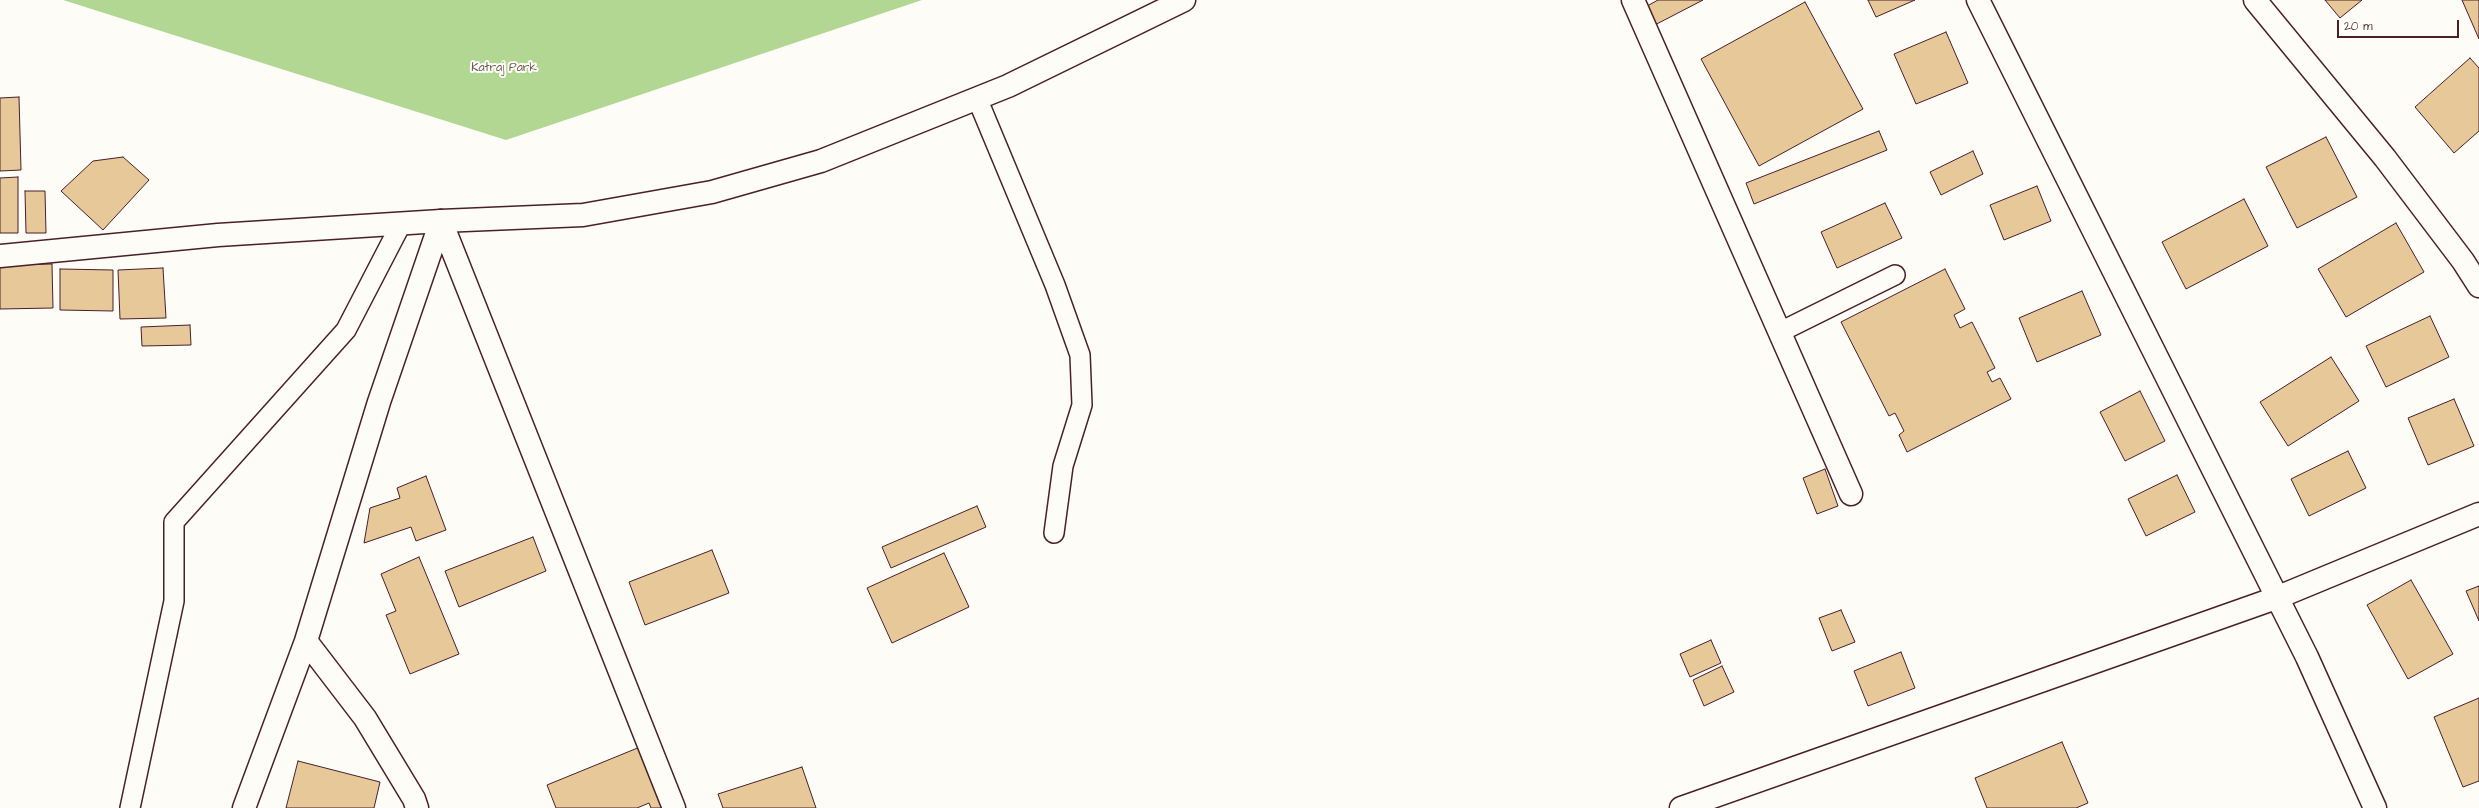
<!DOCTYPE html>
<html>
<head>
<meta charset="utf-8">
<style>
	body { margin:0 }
	#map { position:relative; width:2479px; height:808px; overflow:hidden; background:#fdfcf7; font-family:"Architects Daughter",sans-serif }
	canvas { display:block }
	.scale { position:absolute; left:2337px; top:20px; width:122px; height:18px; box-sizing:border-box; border:2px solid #4a1f2b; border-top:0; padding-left:5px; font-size:12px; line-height:14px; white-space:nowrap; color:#4a1f2b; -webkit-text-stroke:3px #fdfcf7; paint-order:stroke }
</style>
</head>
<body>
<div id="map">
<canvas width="2479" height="808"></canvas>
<div class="scale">20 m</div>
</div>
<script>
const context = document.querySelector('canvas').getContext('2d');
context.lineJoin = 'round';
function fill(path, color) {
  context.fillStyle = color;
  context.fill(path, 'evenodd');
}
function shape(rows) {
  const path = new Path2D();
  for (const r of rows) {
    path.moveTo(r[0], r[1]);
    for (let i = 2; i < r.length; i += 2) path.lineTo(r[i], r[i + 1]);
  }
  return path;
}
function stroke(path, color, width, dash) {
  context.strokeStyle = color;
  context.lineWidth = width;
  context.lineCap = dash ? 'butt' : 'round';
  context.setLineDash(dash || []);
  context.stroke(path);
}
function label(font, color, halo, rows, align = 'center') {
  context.font = font + ' "Architects Daughter",sans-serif';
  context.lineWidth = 4;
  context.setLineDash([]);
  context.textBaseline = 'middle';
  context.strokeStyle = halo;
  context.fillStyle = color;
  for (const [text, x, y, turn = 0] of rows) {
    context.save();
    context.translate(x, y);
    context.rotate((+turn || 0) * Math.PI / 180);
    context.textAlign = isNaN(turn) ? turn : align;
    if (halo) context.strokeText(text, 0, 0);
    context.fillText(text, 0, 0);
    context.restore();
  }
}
const green = shape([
	[63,0,922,0,506,140]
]);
const building = shape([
	[1658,0,1703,0,1649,28,1640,10,1658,0],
	[1868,0,1915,0,1876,17,1868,0],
	[2325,0,2362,0,2340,18,2325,0],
	[2462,0,2479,0,2479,39,2462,0],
	[1805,2,1863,109,1759,166,1701,59,1805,2],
	[1946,32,1968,83,1916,104,1894,54,1946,32],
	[2470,58,2479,68,2479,131,2454,153,2415,107,2470,58],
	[19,97,21,170,0,171,0,98,19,97],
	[1879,131,1887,150,1754,204,1746,183,1879,131],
	[2326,137,2357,197,2297,228,2266,167,2326,137],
	[1973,151,1983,174,1941,195,1930,172,1973,151],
	[123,157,149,180,103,230,61,191,93,161,123,157],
	[18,177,18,233,0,233,0,178,18,177],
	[2037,186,2051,221,2004,240,1990,205,2037,186],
	[25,191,45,191,46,233,26,233,25,191],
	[2244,199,2268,246,2186,289,2162,242,2244,199],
	[1885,203,1902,238,1837,268,1821,232,1885,203],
	[2396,223,2424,272,2346,317,2318,269,2396,223],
	[52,264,53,308,0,309,0,265,52,264],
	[163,268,166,318,120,319,118,270,163,268],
	[60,269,113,270,113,311,60,310,60,269],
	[1945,269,1965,309,1954,315,1960,328,1972,322,1995,368,1987,372,1992,382,2000,378,2011,399,1907,452,1899,435,1904,431,1895,413,1889,416,1841,322,1945,269],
	[2082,291,2101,335,2037,362,2019,318,2082,291],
	[2430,316,2449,357,2386,387,2366,346,2430,316],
	[190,325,191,345,142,346,141,327,190,325],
	[2331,357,2359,401,2288,446,2260,402,2331,357],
	[2140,391,2165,441,2125,461,2100,412,2140,391],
	[2454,399,2474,446,2428,465,2408,418,2454,399],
	[2348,451,2366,488,2309,516,2291,479,2348,451],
	[1825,469,1838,506,1817,514,1803,478,1825,469],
	[2177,475,2195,512,2146,536,2128,499,2177,475],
	[426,476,446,530,416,541,411,527,364,543,370,508,400,498,397,488,426,476],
	[977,506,986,527,891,568,882,547,977,506],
	[533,537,546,571,459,607,445,571,533,537],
	[712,550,729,593,645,625,629,582,712,550],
	[944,553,969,607,892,643,867,588,944,553],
	[419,557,459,654,410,674,386,615,396,611,381,574,419,557],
	[2411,580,2453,654,2408,679,2367,605,2411,580],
	[2479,586,2479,621,2466,591,2479,586],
	[1841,610,1855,642,1832,651,1819,618,1841,610],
	[1711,640,1721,663,1690,677,1680,654,1711,640],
	[1901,652,1915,688,1868,706,1854,671,1901,652],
	[1722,666,1734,692,1704,706,1693,680,1722,666],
	[2479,698,2479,781,2463,787,2434,717,2479,698],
	[2062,742,2088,803,2076,808,1987,808,1975,778,2062,742],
	[640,747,664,808,651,808,649,803,637,808,556,808,547,785,640,747],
	[298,761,380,782,374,808,286,808,298,761],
	[802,767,816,808,723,808,718,794,802,767]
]);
const lane = shape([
	[977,98,1055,285,1080,355,1082,405,1063,466,1054,533],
	[1780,332,1895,275],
	[130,808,174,601,174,522,346,330,401,224]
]);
const street = shape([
	[1633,0,1851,494],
	[1978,0,2307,657,2375,808],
	[2255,0,2385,158,2463,261,2479,286],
	[441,221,674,808],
	[244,808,306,641],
	[417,808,414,799,365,718,306,641,379,402,441,221],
	[1681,808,2276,598,2479,514]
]);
const secondary = shape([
	[0,256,218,235,441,221,583,215,712,192,821,161,1008,86,1184,0]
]);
const parkNames = [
	["Katraj Park",504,68]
];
fill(green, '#b1d793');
fill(building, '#e6c899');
stroke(building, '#4a1f2b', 1);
stroke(lane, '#4a1f2b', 22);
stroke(street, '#4a1f2b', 25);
stroke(secondary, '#4a1f2b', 25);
stroke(lane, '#fdfcf7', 19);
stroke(street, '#fdfcf7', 22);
stroke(secondary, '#fdfcf7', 22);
label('12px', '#69564a', '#fdfcf7', parkNames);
</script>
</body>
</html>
